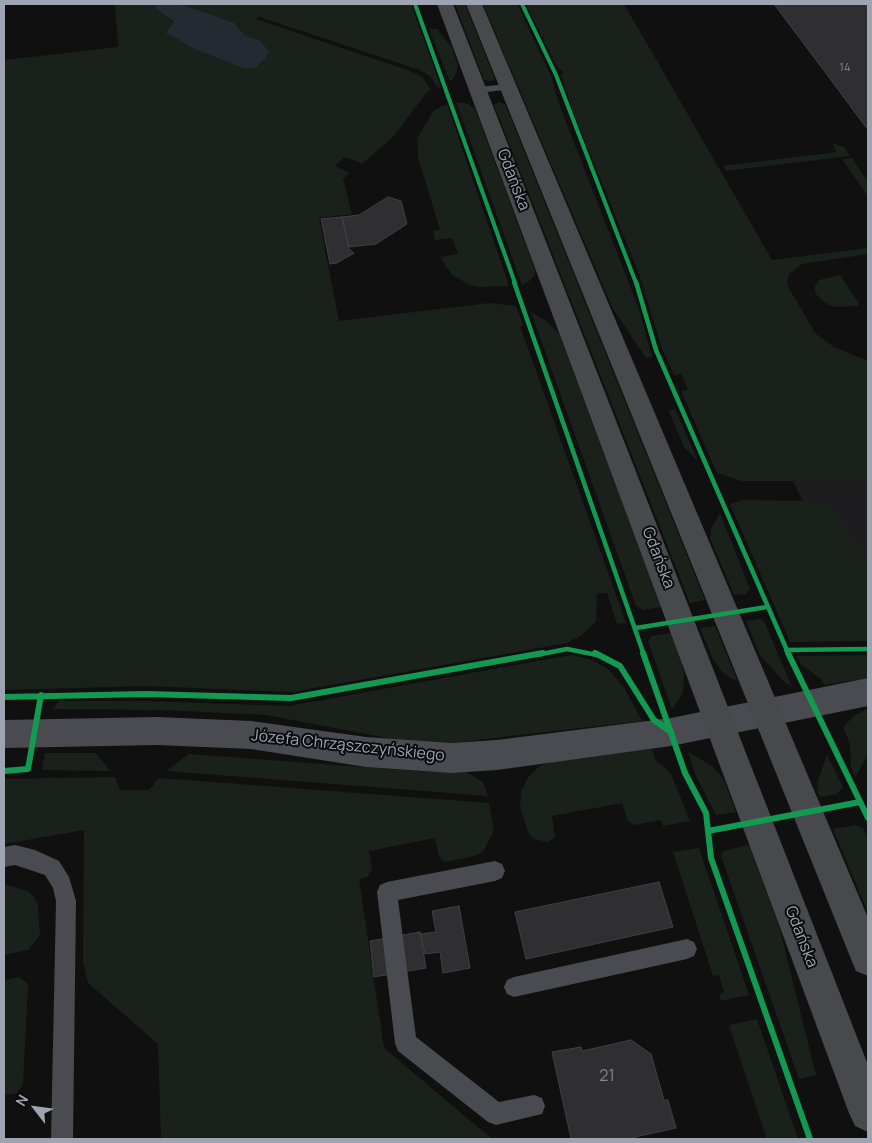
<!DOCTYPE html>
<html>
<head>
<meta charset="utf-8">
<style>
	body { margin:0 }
	#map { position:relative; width:872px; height:1143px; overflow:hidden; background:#101010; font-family:Manrope,sans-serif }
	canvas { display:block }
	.frame { position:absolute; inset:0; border:5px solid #9fa4b3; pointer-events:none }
	.north { position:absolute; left:10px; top:1083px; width:50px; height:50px; -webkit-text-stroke:4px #0b0a0c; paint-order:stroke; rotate:300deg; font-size:14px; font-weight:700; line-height:20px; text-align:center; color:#9fa4b3 }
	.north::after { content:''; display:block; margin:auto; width:18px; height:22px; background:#9fa4b3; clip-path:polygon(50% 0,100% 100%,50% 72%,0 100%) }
</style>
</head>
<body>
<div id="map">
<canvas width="872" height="1143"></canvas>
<div class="frame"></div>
<div class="north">N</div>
</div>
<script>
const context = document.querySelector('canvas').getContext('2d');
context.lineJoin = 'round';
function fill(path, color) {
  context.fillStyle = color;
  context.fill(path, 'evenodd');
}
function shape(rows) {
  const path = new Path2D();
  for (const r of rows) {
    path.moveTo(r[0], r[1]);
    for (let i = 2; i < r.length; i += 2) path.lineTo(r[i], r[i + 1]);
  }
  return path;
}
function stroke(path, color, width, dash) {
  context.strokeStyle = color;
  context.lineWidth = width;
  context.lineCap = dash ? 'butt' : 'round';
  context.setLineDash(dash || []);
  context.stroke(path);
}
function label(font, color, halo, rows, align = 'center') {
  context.font = font + ' Manrope,sans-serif';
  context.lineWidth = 4;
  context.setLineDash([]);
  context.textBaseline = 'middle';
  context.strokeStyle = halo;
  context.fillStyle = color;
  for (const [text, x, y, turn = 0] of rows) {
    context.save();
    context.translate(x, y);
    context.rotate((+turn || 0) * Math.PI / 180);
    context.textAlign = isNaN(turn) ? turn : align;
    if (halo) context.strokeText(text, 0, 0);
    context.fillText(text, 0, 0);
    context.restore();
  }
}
const built = shape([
	[868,469,868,634,793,481]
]);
const green = shape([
	[115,4,158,4,154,7,174,23,176,39,243,68,255,68,241,29,235,23,180,4,411,4,441,87,438,88,430,76,420,70,259,17,256,19,410,71,423,78,431,90,427,92,393,137,362,164,345,157,335,166,350,173,343,179,352,214,319,218,339,321,489,303,516,306,523,325,520,326,626,623,617,624,607,593,597,594,596,621,582,635,567,643,292,692,147,686,4,690,4,60,118,47],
	[455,4,465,4,495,79,493,81,484,80],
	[483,4,517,4,522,14,551,76,559,104,639,309,652,357,646,358,612,307],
	[526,4,624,4,772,260,868,248,868,254,802,264,789,274,787,281,788,287,816,334,834,347,868,361,868,481,742,481,717,473,681,391,688,390,681,374,674,375,662,349,639,274,573,111,561,74,564,73,557,67],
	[429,29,437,29,452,48,458,66,456,74,450,82],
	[456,102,468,104,475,109,535,270,535,275,528,282,522,285],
	[499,102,505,104,705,600,690,603,494,105],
	[447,104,509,286,479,287,470,285,452,275,440,257,458,254,452,238,435,240,433,231,440,230,418,157,417,139,434,110],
	[832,143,844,147,850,156,726,171,723,166,836,152],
	[852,158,868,182,868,197,842,159],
	[840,275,859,304,858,306,835,307,825,303,815,293,815,286,819,280],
	[531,312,548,322,559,334,661,607,643,610,636,606],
	[675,409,698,461,684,447,669,411],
	[744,500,814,501,836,511,868,565,868,641,790,642,730,504],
	[720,513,750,589,746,594,734,595,710,538,711,529],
	[760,619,764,621,792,687,783,681,759,654,746,621],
	[715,626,737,680,736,681,723,673,713,659,700,628],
	[671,633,682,664,684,674,683,693,672,709,648,641,652,636],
	[571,655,589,659,607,668,625,689,642,721,450,743,398,740,266,715,163,710,52,709,59,701,145,701,289,706],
	[868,655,868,678,824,685,821,679,801,664,796,656],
	[868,709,868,753,855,778,851,766,850,744,843,727,855,715],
	[652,749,656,762,661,764,671,774,690,821,663,826,661,820,635,825,628,821,622,803,552,816,555,837,548,842,534,839,529,834,520,807,521,791,529,776,540,766,556,760],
	[688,752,712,766,723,778,736,812,716,815,696,776],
	[45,753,96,753,110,771,42,770],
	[189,754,429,772,466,772,483,782,488,796,166,771],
	[827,755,843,787,837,794,820,797,817,790,818,780],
	[115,777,120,790,149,790,159,778,489,803,494,830,483,852,475,856,445,862,439,857,435,838,369,851,372,869,367,877,359,879,384,1048,492,1139,161,1139,158,1044,88,983,83,962,84,830,4,844,4,779],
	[855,825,863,828,868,838,868,913,833,829],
	[749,845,779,926,816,1075,799,1079,721,856,724,851],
	[699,848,749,995,721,1001,719,994,724,993,719,975,713,976,673,852],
	[4,884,28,891,35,898,38,907,40,935,28,950,4,955],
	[19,977,28,984,23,1084,17,1093,4,1095,4,980],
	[757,1019,798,1139,767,1139,729,1025]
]);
const water = shape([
	[158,4,180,4,235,23,245,36,259,40,269,51,265,59,255,68,243,68,197,50,166,33,174,22,154,7]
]);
const building = shape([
	[774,4,868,4,868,130,831,80,774,4],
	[388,197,401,201,407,224,376,244,349,247,342,217,359,215,388,197],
	[342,217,349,249,354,253,337,263,330,264,321,219,342,217],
	[659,882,673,927,526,959,515,912,659,882],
	[459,906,470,968,443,973,440,952,425,954,421,934,436,932,432,911,459,906],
	[420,932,426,968,374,977,370,941,420,932],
	[631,1040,651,1054,664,1100,668,1100,676,1128,626,1139,571,1139,552,1052,581,1047,582,1051,631,1040]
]);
const service = shape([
	[509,84,513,85,513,89,478,93,473,90,478,87,509,84],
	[15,845,35,850,59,861,69,877,76,901,73,1139,51,1139,56,901,53,888,45,875,15,865,4,867,4,847,15,845],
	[495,861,502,864,505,871,502,878,495,881,398,900,416,1037,499,1102,534,1095,542,1098,545,1106,542,1114,496,1125,488,1122,398,1051,395,1043,377,892,380,885,387,882,495,861],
	[687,939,694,942,697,949,694,956,687,959,514,997,507,994,504,987,507,980,514,977,687,939]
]);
const minor = shape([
	[868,678,868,706,671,746,497,770,451,773,366,767,251,749,157,745,4,748,4,720,157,717,251,721,366,737,451,743,497,740,671,718,868,678]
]);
const secondary = shape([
	[437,4,453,4,868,1065,868,1132,855,1126,849,1113,437,4],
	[466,4,482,4,868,918,868,976,856,971,851,959,466,4]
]);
const cyclewayFar2 = shape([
	[415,4,515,283],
	[522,4,556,75,636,283]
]);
const cyclewayFar1 = shape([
	[514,282,644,655],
	[636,282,656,350,789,655],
	[636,628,767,607],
	[786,650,868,649],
	[536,655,567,649,597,655]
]);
const cycleway = shape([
	[595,653,620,666,654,720,671,732],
	[643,653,685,773,706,813,711,858,810,1139],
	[788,653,868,818],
	[4,697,146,694,291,698,543,653],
	[4,771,28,769,41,695],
	[708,831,860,802]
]);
const farNumbernames = [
	["14",845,68]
];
const streetNames = [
	["Gdańska",513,180,69],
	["Gdańska",658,558,69],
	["Józefa Chrząszczyńskiego",348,746,6],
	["Gdańska",801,937,69]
];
const nearNumbernames = [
	["21",607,1077]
];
fill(built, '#1d1d1f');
fill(green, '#1a211b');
fill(water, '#232a32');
fill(building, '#2f2f31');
stroke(building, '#3e4044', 1);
fill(service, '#4a4b50');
fill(minor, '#4a4b50');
fill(secondary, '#48494d');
stroke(cyclewayFar2, '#139951', 4);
stroke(cyclewayFar1, '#139951', 4.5);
stroke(cycleway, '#139951', 6);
label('11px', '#838792', null, farNumbernames);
label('16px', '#9fa4b3', '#0b0a0c', streetNames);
label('16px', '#838792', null, nearNumbernames);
</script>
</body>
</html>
